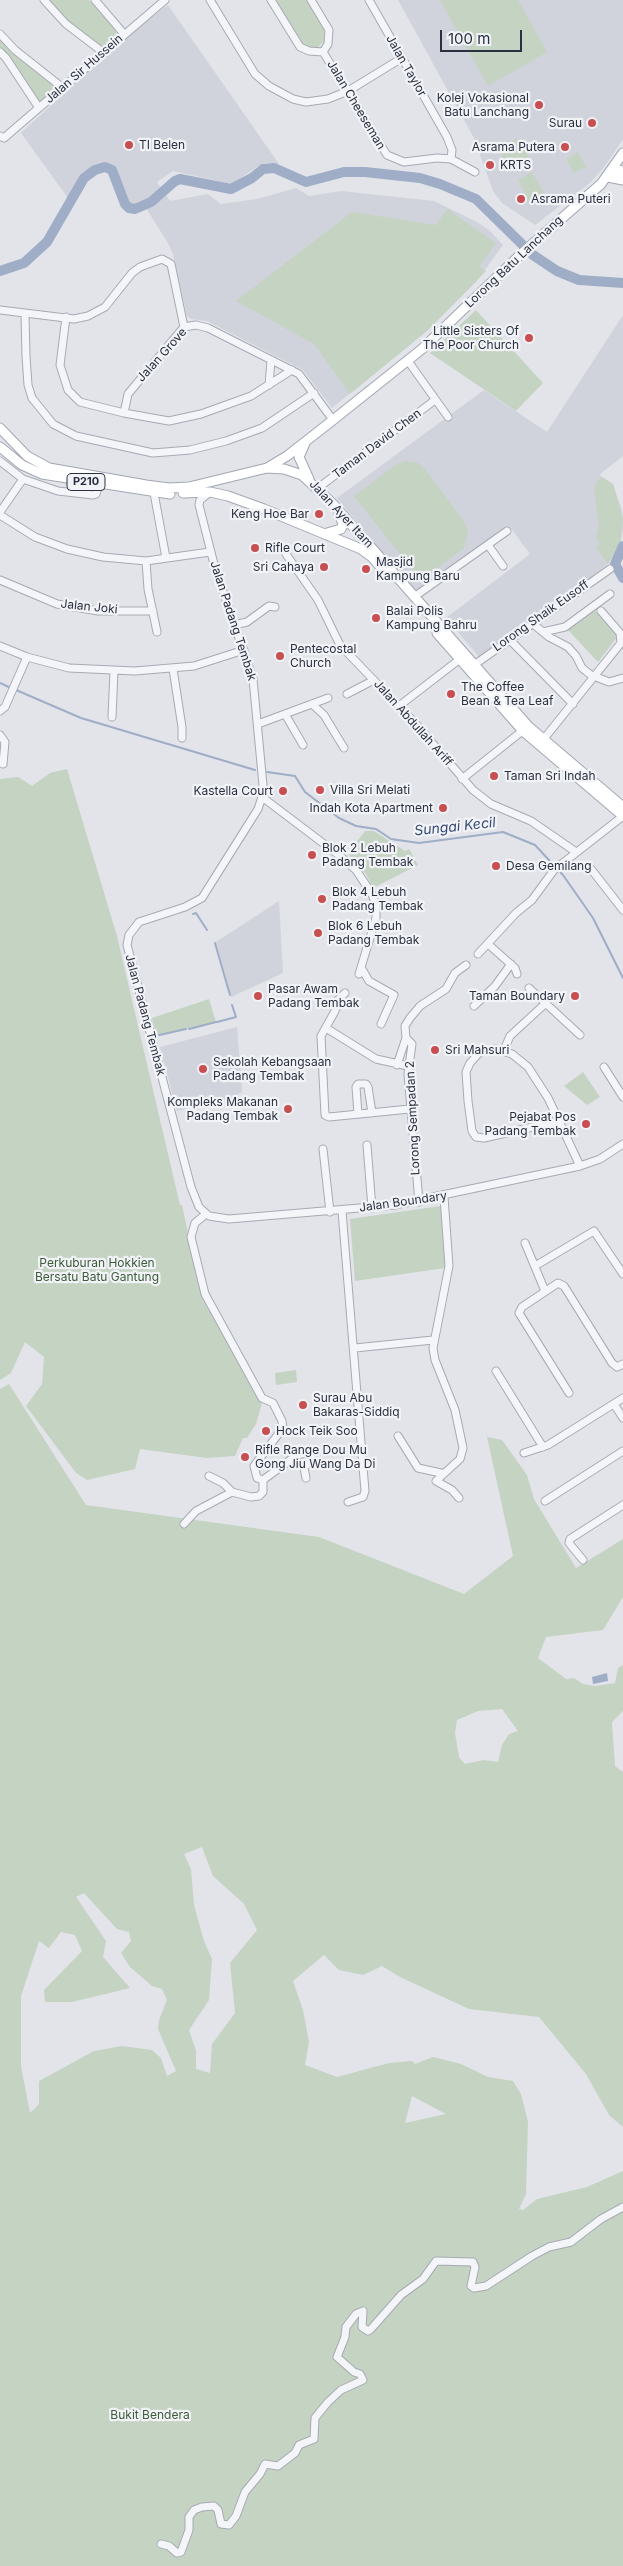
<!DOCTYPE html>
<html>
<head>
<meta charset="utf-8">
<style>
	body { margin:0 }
	#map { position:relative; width:623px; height:2566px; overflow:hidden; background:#e2e4e9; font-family:Inter,sans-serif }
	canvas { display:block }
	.scale { position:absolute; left:440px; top:30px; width:82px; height:22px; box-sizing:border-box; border:2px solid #2b3040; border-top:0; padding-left:6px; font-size:15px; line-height:18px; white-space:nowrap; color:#2b3040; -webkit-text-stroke:4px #f1f3f7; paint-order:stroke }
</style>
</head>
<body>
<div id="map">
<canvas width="623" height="2566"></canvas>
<div class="scale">100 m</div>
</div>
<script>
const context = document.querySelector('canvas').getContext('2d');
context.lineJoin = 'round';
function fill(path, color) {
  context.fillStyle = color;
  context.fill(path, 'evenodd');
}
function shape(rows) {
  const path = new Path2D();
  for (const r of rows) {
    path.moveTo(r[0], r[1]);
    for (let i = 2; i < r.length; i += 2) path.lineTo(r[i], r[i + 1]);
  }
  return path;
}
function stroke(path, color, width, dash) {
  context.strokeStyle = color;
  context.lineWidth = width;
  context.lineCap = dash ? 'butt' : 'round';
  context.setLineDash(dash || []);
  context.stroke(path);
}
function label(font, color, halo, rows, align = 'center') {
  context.font = font + ' Inter,sans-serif';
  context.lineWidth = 4.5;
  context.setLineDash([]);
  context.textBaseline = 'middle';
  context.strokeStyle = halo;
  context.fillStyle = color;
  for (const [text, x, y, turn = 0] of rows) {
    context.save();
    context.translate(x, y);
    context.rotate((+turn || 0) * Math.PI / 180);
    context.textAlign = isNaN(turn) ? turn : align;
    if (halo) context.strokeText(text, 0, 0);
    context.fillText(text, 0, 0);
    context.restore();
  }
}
const built = shape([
	[398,0,623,0,623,139,605,166,590,183,535,225,502,203,493,191,474,138],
	[168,5,279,164,266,163,258,166,232,184,173,171,157,182,170,201,208,194,221,204,257,199,296,188,309,196,341,191,434,201,477,222,490,231,503,245,476,282,428,330,332,408,303,370,207,321,191,319,187,316,173,254,168,243,142,202,132,205,129,202,116,169,106,163,93,167,80,176,68,198,21,133,127,35],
	[623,315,623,456,599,475,613,484,622,511,623,529,619,547,608,564,568,595,479,657,446,618,530,554,510,527,416,593,337,498,484,390,547,432],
	[279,901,283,973,231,997,216,942],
	[237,1027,242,1092,230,1099,177,1111,160,1047]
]);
const green = shape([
	[47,0,89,0,115,30,117,37,104,49,60,16],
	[276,0,308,0,324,27,324,41,318,47,310,48,302,43],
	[440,0,518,0,547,52,488,86],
	[0,38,58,87,41,103,0,49],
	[518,138,529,158,506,170,500,149],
	[578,152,586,167,574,173,566,159],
	[532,172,544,193,529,201,518,180],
	[447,209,496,243,479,267,486,271,428,330,350,394,314,344,236,301,352,212,436,225],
	[476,310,543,383,516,411,430,353],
	[407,461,418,463,425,469,465,523,468,532,464,548,424,578,421,574,417,576,354,496,397,464],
	[601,477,613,484,623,518,621,540,608,564,596,547,600,543,596,538,599,525,594,488],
	[594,609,618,636,598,662,567,629],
	[67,769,117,936,180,1205,182,1205,202,1298,262,1403,256,1424,247,1438,243,1438,235,1456,207,1458,140,1449,135,1469,87,1480,76,1473,26,1406,42,1384,44,1357,25,1342,11,1373,0,1380,0,779,18,777,32,786,50,773],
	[365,831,374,831,405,851,409,849,418,865,373,888,366,874,350,857,349,852],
	[209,999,216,1022,155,1036,152,1018],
	[583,1072,600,1097,587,1105,564,1086],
	[441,1206,445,1268,355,1281,350,1219],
	[296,1370,297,1382,276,1385,275,1373],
	[9,1384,86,1505,319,1537,464,1594,513,1556,487,1437,502,1440,527,1475,534,1499,576,1568,623,1539,623,1597,603,1630,546,1637,538,1658,566,1679,574,1678,583,1684,596,1686,615,1683,618,1668,623,1665,623,1711,612,1722,615,1766,623,1772,623,2127,609,2115,586,2074,539,2017,469,2009,400,1977,382,1966,363,1975,339,1970,324,1955,293,1981,303,2010,309,2042,305,2065,337,2077,389,2063,412,2061,415,2064,433,2057,461,2064,488,2077,513,2081,521,2094,528,2122,526,2194,519,2209,523,2210,537,2199,587,2187,623,2171,623,2566,0,2566,0,1389],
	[502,1709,518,1731,509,1734,502,1745,498,1762,484,1760,465,1764,459,1757,455,1733,457,1720,478,1711],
	[202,1847,213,1876,244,1904,257,1930,230,1963,235,2013,212,2044,210,2073,196,2069,196,2051,189,2030,209,2000,212,1959,204,1941,194,1905,191,1869,184,1854],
	[84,1893,117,1929,129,1932,131,1941,121,1953,130,1967,152,1986,162,1989,167,2000,159,2020,158,2029,176,2071,167,2076,161,2058,152,2050,122,2046,94,2051,39,2081,39,2104,30,2113,21,2066,21,1996,39,1941,49,1948,61,1932,75,1935,82,1951,44,1990,45,2002,72,2002,130,1988,103,1957,106,1941,76,1897],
	[412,2096,446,2114,405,2123]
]);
const water = shape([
	[607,1673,608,1681,593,1684,592,1677]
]);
const stream = shape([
	[0,683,11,688],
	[16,690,81,718,255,770],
	[267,772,295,776,305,792,339,818,356,826,376,829,391,839,419,843,503,832,535,845,563,875,593,918,623,978],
	[193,914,196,913,207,930],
	[215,943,230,995],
	[217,1022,236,1017,232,1005],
	[189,1029,216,1022],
	[155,1036,186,1029]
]);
const river = shape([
	[0,271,24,263,47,242,84,178,95,170,105,167,112,170,125,204,129,208,135,209,151,202,175,181,180,179,231,189,252,178,263,169,274,168,306,182,344,172,365,172,420,178,440,184,476,199,533,255,557,271,579,280,623,283],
	[623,546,615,564,623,578]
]);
const minor = shape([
	[44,0,66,24,104,53],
	[95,0,124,34],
	[210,0,255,74,269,86,293,99,306,102,328,99,348,91,402,58],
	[271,0,300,47,309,51,323,52],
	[311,0,329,30,328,44,323,52],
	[369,0,447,137,452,150,451,159],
	[0,34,15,50,63,88],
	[0,52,6,58,39,108],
	[323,52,387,155,404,162,437,158,451,159,475,172],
	[0,136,4,138,19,125,165,0],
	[0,310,74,319,88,316,105,307,132,273,140,267,162,259,171,264,184,327],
	[25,314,26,356,28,385,32,398,53,424,76,436,153,453,190,450,226,441,262,428,314,393],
	[66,317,60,365,68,390,80,402,124,413,169,421,201,414,251,396,292,370],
	[408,361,448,417],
	[269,385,271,360],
	[124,413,128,394,133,388,184,327,196,325,208,328,299,374,333,420],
	[0,461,23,479,58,491,93,495,96,494,99,484],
	[318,488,435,400],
	[154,493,166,558],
	[209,493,200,500,199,505,215,568,253,679,263,785,262,797,258,809,202,898,185,907,139,922,129,935,127,945,191,1187,199,1207,209,1216,229,1219,395,1205,580,1166,600,1159,623,1144],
	[0,512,23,479],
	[0,515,35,537,67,549,103,557,146,561,210,552],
	[488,545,503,566],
	[286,554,318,600,340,645,414,722,473,790,491,804,531,821,576,852],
	[146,561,148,589,157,632],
	[0,580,57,604,98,611,153,611],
	[414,597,507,531],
	[532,623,549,637,568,647,576,656,582,668,591,675,609,682,623,678],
	[234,625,247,622,269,606,275,607],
	[543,632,565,627,610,594],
	[509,639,573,704],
	[0,646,27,657,69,668,135,671,194,666,244,650],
	[474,665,610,569],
	[173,669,182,727,182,738],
	[347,694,374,680],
	[312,704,324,715,344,748],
	[399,706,460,659],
	[0,711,5,707,27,657],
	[285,714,303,745],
	[112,717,114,671],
	[258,724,328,698],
	[0,735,5,742,3,764],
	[543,740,621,643,620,633,601,611],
	[462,779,526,728],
	[262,797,340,856,356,870,372,894,376,906,376,918,359,974],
	[591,869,623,910],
	[488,944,515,968,517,974],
	[478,954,516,913,532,900,554,870,623,816],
	[362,969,369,981,394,995,381,1024],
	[529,988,580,1035],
	[345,993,338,1000,335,1011,321,1036,325,1115,329,1117,410,1109],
	[474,1006,495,986,511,964],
	[326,1028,376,1059,408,1066],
	[406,1038,412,1044,408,1074,419,1202],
	[504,1050,510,1036,546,1003],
	[397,1065,406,1038,405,1026,410,1018,420,1006,446,989,455,973,466,965],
	[604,1067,623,1097],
	[358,1114,356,1087,358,1084,366,1084,368,1087,372,1113],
	[559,1121,484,1138,476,1137,472,1131,468,1101,466,1072,470,1063,480,1052,496,1049,512,1054,528,1067,548,1098,559,1121,580,1166],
	[367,1145,372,1208],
	[323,1149,330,1212],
	[444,1197,449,1266,433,1348,435,1360,455,1410,463,1448,460,1459,436,1481,452,1490,459,1498],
	[342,1211,365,1491,363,1497,348,1502],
	[206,1214,195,1223,191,1237,205,1294,262,1398,273,1403,282,1421,283,1428,254,1466,257,1478,263,1480,263,1492,259,1496,251,1497,232,1492,223,1483,209,1476],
	[525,1243,545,1291],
	[535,1266,594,1231,623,1274],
	[355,1348,433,1340],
	[496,1371,543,1447],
	[569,1393,519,1313,522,1307,558,1283,564,1286,612,1363,617,1367,623,1364],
	[614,1404,623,1418],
	[398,1436,418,1468,441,1473],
	[524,1453,548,1445,623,1398],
	[263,1480,297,1455,306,1453,312,1458,304,1468,306,1478],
	[545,1501,623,1451],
	[184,1524,196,1511,232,1492],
	[583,1560,569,1543,570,1539,623,1505],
	[161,2544,169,2546,177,2553,181,2552,189,2530,189,2517,194,2510,202,2507,214,2506,218,2510,221,2524,229,2525,236,2516,245,2492,260,2474,265,2464,278,2466,295,2453,299,2445,314,2439,315,2418,328,2402,341,2390,363,2380,360,2374,354,2372,337,2357,345,2337,346,2327,356,2314,363,2311,362,2327,368,2331,371,2329,401,2295,423,2279,436,2261,473,2262,475,2267,471,2286,474,2288,486,2286,532,2256,549,2247,571,2242,601,2219,623,2207]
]);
const major = shape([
	[613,169,623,171],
	[608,177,623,180],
	[0,428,27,456,49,468,146,485,169,488,189,487,267,468,284,469,302,475,333,504,528,726,623,807],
	[305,443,299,457,309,479],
	[0,447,22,465,42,474,170,494],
	[267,468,287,456,333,420,422,349,520,255,601,184,623,153],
	[183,493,210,492,228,496,264,509,361,549,372,557,383,570],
	[327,533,341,529,343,524,339,513],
	[437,633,523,731,623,816]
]);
const markers = [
	[539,105,5,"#c74e51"],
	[592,123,5,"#c74e51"],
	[129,145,5,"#c74e51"],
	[565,147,5,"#c74e51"],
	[490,165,5,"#c74e51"],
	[521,199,5,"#c74e51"],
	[529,338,5,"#c74e51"],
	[319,514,5,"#c74e51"],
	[255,548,5,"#c74e51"],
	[324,567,5,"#c74e51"],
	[366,569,5,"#c74e51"],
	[376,618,5,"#c74e51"],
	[280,656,5,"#c74e51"],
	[451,694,5,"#c74e51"],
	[494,776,5,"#c74e51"],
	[320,790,5,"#c74e51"],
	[283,791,5,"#c74e51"],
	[443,808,5,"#c74e51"],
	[312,855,5,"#c74e51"],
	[496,866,5,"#c74e51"],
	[322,899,5,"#c74e51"],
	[318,933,5,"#c74e51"],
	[258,996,5,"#c74e51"],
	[575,996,5,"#c74e51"],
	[435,1050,5,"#c74e51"],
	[203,1069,5,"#c74e51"],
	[288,1109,5,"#c74e51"],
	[586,1124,5,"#c74e51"],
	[303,1405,5,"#c74e51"],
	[266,1431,5,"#c74e51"],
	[245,1457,5,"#c74e51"]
];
const shields = [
	[86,482,38]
];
const shieldNames = [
	["P210",86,482]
];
const streetNames = [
	["Jalan Taylor",406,66,60],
	["Jalan Sir Hussein",84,69,-41],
	["Jalan Cheeseman",356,105,59],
	["Lorong Batu Lanchang",514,262,-43],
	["Jalan Grove",162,355,-48],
	["Taman David Chen",377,444,-37],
	["Jalan Ayer Itam",341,514,47],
	["Jalan Joki",89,607,6],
	["Lorong Shaik Eusoff",541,616,-35],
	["Jalan Padang Tembak",233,621,72],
	["Jalan Abdullah Ariff",413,723,48],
	["Jalan Padang Tembak",145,1015,75],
	["Lorong Sempadan 2",413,1118,-93],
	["Jalan Boundary",403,1202,-8]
];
const poiNames = [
	["Kolej Vokasional",529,98,"right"],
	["Batu Lanchang",529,112,"right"],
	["Surau",582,123,"right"],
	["TI Belen",139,145],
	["Asrama Putera",555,147,"right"],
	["KRTS",500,165],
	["Asrama Puteri",531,199],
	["Little Sisters Of",519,331,"right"],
	["The Poor Church",519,345,"right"],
	["Keng Hoe Bar",309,514,"right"],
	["Rifle Court",265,548],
	["Masjid",376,562],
	["Kampung Baru",376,576],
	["Sri Cahaya",314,567,"right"],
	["Balai Polis",386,611],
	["Kampung Bahru",386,625],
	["Pentecostal",290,649],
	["Church",290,663],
	["The Coffee",461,687],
	["Bean & Tea Leaf",461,701],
	["Taman Sri Indah",504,776],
	["Villa Sri Melati",330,790],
	["Kastella Court",273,791,"right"],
	["Indah Kota Apartment",433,808,"right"],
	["Blok 2 Lebuh",322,848],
	["Padang Tembak",322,862],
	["Desa Gemilang",506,866],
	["Blok 4 Lebuh",332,892],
	["Padang Tembak",332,906],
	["Blok 6 Lebuh",328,926],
	["Padang Tembak",328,940],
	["Pasar Awam",268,989],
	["Padang Tembak",268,1003],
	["Taman Boundary",565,996,"right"],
	["Sri Mahsuri",445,1050],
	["Sekolah Kebangsaan",213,1062],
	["Padang Tembak",213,1076],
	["Kompleks Makanan",278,1102,"right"],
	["Padang Tembak",278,1116,"right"],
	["Pejabat Pos",576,1117,"right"],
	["Padang Tembak",576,1131,"right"],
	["Surau Abu",313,1398],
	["Bakaras-Siddiq",313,1412],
	["Hock Teik Soo",276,1431],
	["Rifle Range Dou Mu",255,1450],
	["Gong Jiu Wang Da Di",255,1464]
];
const parkNames = [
	["Perkuburan Hokkien",97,1263],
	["Bersatu Batu Gantung",97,1277],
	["Bukit Bendera",150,2415]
];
const waterNames = [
	["Sungai Kecil",455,827,-6]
];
fill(built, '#d0d3db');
fill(green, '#c5d3c3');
fill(water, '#9fadc7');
stroke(stream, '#9fadc7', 2);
stroke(river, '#9fadc7', 10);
stroke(minor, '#a7aab3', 9);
stroke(major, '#a2a7b4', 11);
stroke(minor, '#f4f5f8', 7);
stroke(major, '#fff', 9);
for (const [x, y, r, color] of markers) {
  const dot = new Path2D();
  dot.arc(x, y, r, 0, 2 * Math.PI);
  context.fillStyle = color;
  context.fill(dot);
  stroke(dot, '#f1f3f7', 2);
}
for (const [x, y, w] of shields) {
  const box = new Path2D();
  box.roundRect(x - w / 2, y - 8.5, w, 17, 4);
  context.fillStyle = '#f1f3f7';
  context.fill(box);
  stroke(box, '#2b3040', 1);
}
label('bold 11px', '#2b3040', null, shieldNames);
label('12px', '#2b3040', '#f1f3f7', streetNames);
label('12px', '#2b3040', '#f1f3f7', poiNames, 'left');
label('12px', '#3b5b39', '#f1f3f7', parkNames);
label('italic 14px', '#374a72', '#f1f3f7', waterNames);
</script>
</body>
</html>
